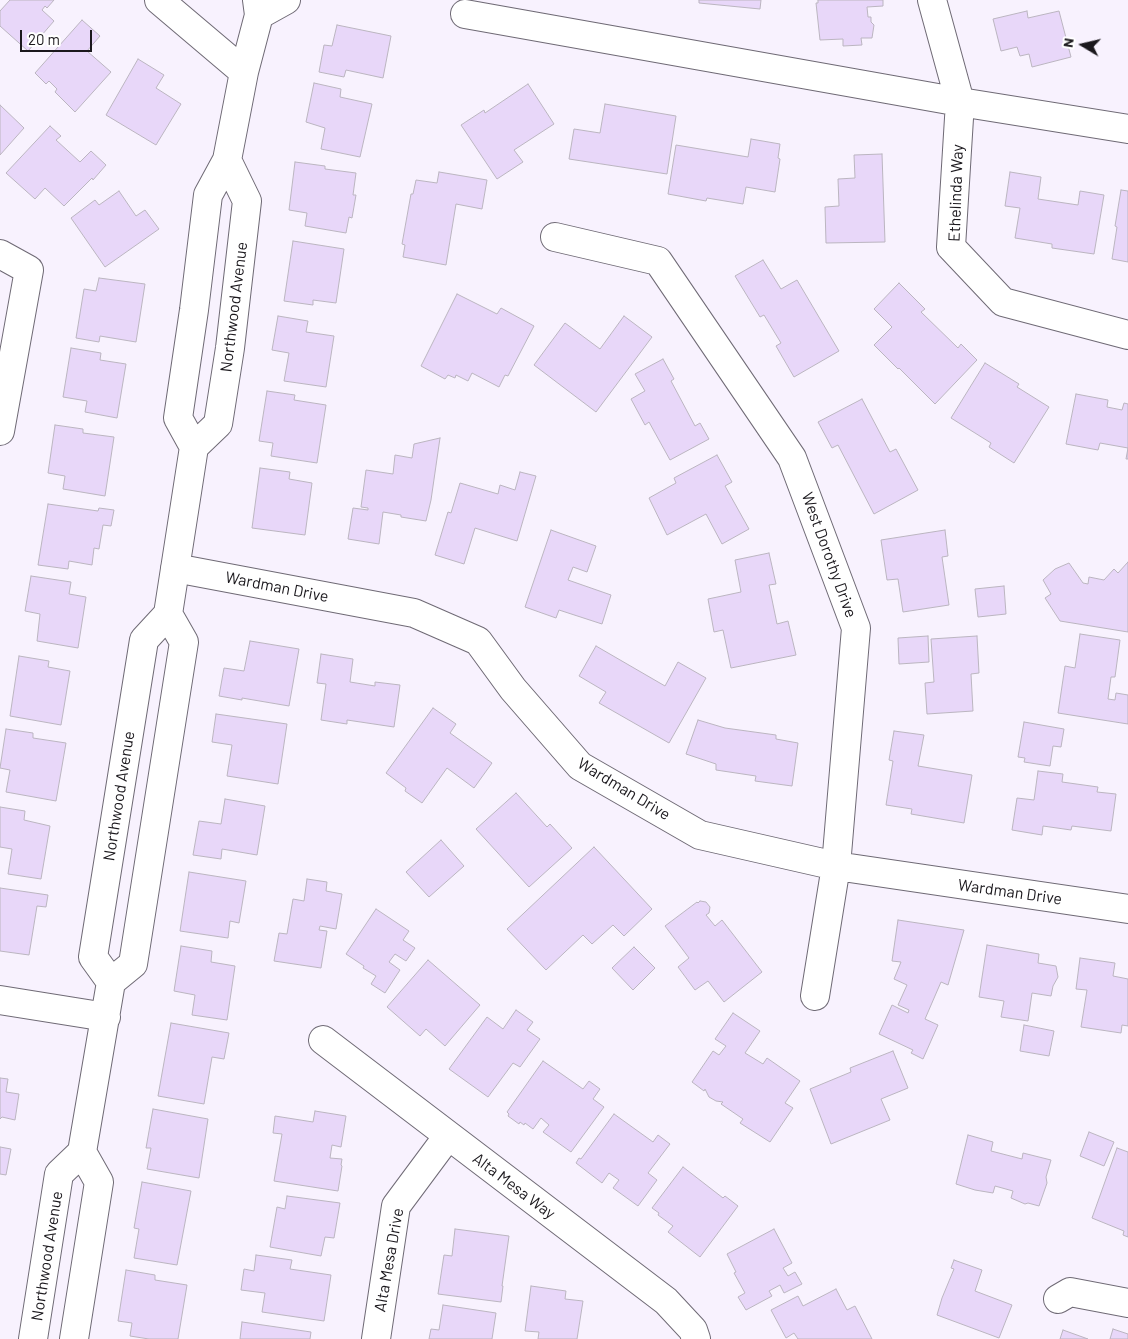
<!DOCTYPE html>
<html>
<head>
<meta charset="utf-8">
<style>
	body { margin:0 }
	#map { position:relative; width:1128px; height:1339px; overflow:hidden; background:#f8f2fe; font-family:Barlow,sans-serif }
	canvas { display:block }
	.north { position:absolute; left:1058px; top:20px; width:50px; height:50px; -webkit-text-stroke:4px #fff; paint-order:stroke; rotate:279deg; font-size:14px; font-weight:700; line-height:20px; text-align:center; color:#1b181d }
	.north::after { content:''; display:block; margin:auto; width:18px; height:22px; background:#1b181d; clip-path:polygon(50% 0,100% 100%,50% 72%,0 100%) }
	.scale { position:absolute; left:20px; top:30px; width:72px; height:22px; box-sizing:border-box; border:2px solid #1b181d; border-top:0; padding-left:6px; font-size:15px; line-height:18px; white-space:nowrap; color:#1b181d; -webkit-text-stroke:4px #fff; paint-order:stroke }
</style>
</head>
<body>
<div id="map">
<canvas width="1128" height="1339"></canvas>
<div class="north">N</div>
<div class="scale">20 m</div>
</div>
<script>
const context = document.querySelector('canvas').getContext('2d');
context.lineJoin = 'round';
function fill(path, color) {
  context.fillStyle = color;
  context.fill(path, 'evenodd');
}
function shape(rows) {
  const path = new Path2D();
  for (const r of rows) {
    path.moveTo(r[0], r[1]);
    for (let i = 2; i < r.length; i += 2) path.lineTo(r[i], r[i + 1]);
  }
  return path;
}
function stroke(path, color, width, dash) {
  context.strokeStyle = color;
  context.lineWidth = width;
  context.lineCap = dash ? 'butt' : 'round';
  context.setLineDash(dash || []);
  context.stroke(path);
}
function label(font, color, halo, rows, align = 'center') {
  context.font = font + ' Barlow,sans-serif';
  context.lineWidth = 4.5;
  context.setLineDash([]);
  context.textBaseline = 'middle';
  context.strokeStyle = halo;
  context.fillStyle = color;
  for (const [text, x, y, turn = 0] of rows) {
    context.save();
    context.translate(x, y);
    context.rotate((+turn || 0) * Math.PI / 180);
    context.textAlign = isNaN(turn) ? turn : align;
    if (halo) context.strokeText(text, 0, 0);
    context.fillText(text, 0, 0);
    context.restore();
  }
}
const building = shape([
	[10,0,54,0,47,8,45,6,42,10,54,21,28,51,0,26,0,11,10,0],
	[699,0,761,0,760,9,699,3,699,0],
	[818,0,883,0,883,6,867,7,868,17,871,17,871,22,874,25,872,38,861,38,862,45,843,46,843,39,820,40,816,3,818,3,818,0],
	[1027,11,1028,18,1059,11,1071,57,1032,67,1029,54,1020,56,1017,47,1001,51,993,19,1027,11],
	[82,20,100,36,87,51,111,72,75,112,55,92,57,89,49,81,46,84,35,73,82,20],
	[337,25,391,36,383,78,346,70,344,77,319,72,324,45,332,46,337,25],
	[138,59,164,75,156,88,181,104,156,145,106,115,138,59],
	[314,83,341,89,340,97,372,104,360,157,321,149,325,128,306,122,314,83],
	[528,84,554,124,514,150,523,162,497,179,461,125,484,110,485,113,528,84],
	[605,104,676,116,667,174,569,159,574,129,600,133,605,104],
	[0,105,24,128,0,155,0,105],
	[50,126,61,136,56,140,80,162,91,151,106,165,93,180,92,178,64,206,45,188,35,199,6,173,50,126],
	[751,139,780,144,778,158,780,159,775,192,746,187,743,204,707,198,706,201,668,194,676,145,748,157,751,139],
	[882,154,885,242,826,243,825,207,839,206,838,179,855,178,854,155,882,154],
	[295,162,325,166,325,169,356,173,353,195,356,195,352,218,349,217,346,233,305,226,307,213,289,210,295,162],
	[439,172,487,180,482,209,456,204,446,265,403,257,405,245,402,244,411,194,413,194,416,180,437,183,439,172],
	[1010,172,1041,177,1038,199,1078,205,1080,191,1104,195,1094,254,1052,248,1052,244,1015,238,1020,208,1005,206,1010,172],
	[1121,190,1128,191,1128,262,1112,259,1117,227,1115,226,1121,190],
	[119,191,136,216,145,210,159,229,105,267,71,218,95,200,99,205,119,191],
	[293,241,344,249,336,303,313,300,313,305,284,301,293,241],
	[763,260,781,289,797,280,839,351,794,377,776,346,781,343,764,315,760,317,735,276,763,260],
	[99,278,145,284,136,342,100,336,99,342,76,338,84,289,96,291,99,278],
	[899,283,925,309,921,312,958,348,961,344,977,360,935,404,899,368,898,369,874,345,892,327,874,309,899,283],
	[457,294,497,314,501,308,534,326,508,376,505,375,499,387,472,373,468,381,456,375,455,378,448,375,445,379,421,366,457,294],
	[278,316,308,321,306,332,334,336,326,387,284,381,289,353,272,350,278,316],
	[624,316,652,337,596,412,534,365,565,323,600,349,624,316],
	[71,348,101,353,100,360,126,364,117,418,85,412,87,401,63,397,71,348],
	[663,359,674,379,671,381,695,426,700,423,709,439,670,460,649,422,645,425,631,399,645,391,635,374,663,359],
	[985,363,1019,384,1017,387,1049,407,1014,463,989,447,991,443,951,418,985,363],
	[267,391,295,395,294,400,326,405,317,463,271,456,273,443,259,441,267,391],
	[1076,394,1108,400,1107,407,1122,410,1124,403,1128,404,1128,459,1126,459,1128,448,1100,443,1098,450,1066,444,1076,394],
	[862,399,890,452,896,449,918,490,874,514,838,445,832,448,818,422,862,399],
	[55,425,83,429,83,433,114,437,105,496,63,489,65,476,48,473,55,425],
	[440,438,431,500,426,521,401,517,401,515,383,512,379,544,348,539,353,508,368,510,368,508,361,507,366,470,393,474,395,455,412,458,414,444,440,438],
	[717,455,732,482,725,486,749,529,722,544,706,514,667,535,649,498,676,483,674,478,717,455],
	[260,468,290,472,289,479,312,483,305,535,252,528,260,468],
	[520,472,536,476,517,541,475,528,464,564,435,555,448,512,451,513,460,483,498,494,500,485,515,490,520,472],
	[48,504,98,511,99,508,114,510,111,526,103,525,99,549,94,548,92,565,69,561,68,569,38,565,48,504],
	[551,530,596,546,587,572,573,567,568,580,611,595,602,624,559,610,556,618,525,607,551,530],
	[945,530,948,556,942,557,949,605,903,612,898,579,887,580,881,540,945,530],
	[769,553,776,584,769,585,777,624,788,621,796,655,731,668,723,630,714,632,708,599,741,592,735,560,769,553],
	[1128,562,1128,632,1060,621,1045,598,1051,594,1043,580,1055,569,1069,563,1083,583,1088,584,1089,577,1104,580,1114,569,1118,573,1128,562],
	[31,576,71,582,69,594,86,597,78,648,37,641,40,614,25,611,31,576],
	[1004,586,1006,614,978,617,975,589,1004,586],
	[1080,634,1120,640,1115,677,1111,677,1108,699,1115,700,1116,693,1128,695,1128,724,1058,713,1065,666,1075,668,1080,634],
	[928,636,929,662,899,664,898,638,928,636],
	[977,636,979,673,971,674,973,711,927,714,925,683,934,682,931,639,977,636],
	[250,641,299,649,289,706,242,698,242,700,219,696,224,668,244,671,250,641],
	[596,646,665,686,678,662,706,678,669,743,599,703,606,692,579,676,596,646],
	[321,654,353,659,350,682,375,686,375,682,400,685,394,727,347,720,347,724,321,720,326,684,317,683,321,654],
	[19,656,49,661,48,667,70,671,61,725,10,716,19,656],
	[433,708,456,724,450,733,492,763,474,788,447,768,422,803,405,791,406,788,386,773,433,708],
	[216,714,287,724,278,784,227,776,232,745,212,742,216,714],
	[698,720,725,728,776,735,776,739,798,743,792,786,755,781,756,776,716,770,716,764,686,754,698,720],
	[1024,722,1064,729,1061,747,1053,746,1050,766,1024,762,1025,758,1018,757,1024,722],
	[6,729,33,733,33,738,66,743,56,801,6,792,10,770,0,768,6,729],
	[894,731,924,735,918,766,972,775,964,823,911,814,912,809,886,805,893,761,889,760,894,731],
	[1038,771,1063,774,1062,782,1098,787,1097,792,1116,794,1111,831,1072,826,1071,830,1043,826,1042,835,1012,830,1017,798,1034,800,1038,771],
	[516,793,547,827,550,824,572,848,529,887,476,829,516,793],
	[225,799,265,806,257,855,222,849,221,859,193,855,199,821,221,824,225,799],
	[0,807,25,811,24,820,50,826,41,879,8,874,12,849,0,847,0,807],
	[441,840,464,866,429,897,406,872,441,840],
	[594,847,652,909,624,936,613,925,592,944,583,935,546,970,507,929,594,847],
	[189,872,246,881,239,923,230,921,228,938,180,931,189,872],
	[307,879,327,882,326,891,342,894,336,929,320,926,319,930,327,931,321,968,274,961,279,933,287,934,293,899,304,901,307,879],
	[0,888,48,895,46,907,37,906,29,955,0,951,0,888],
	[700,901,706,902,710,907,709,913,706,915,715,926,722,920,762,972,724,1002,708,981,695,990,678,967,689,958,665,926,697,902,698,903,700,901],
	[376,909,409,931,403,940,415,948,406,961,395,954,389,962,400,970,385,993,371,984,376,976,363,968,364,966,346,954,376,909],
	[898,920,964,930,948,985,941,982,925,1019,938,1025,923,1059,911,1053,913,1050,879,1034,892,1005,908,1013,909,1010,898,1005,907,985,894,979,901,962,892,961,898,920],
	[987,945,1039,954,1038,963,1056,966,1058,977,1053,986,1051,996,1032,993,1028,1021,1001,1017,1004,1001,979,997,987,945],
	[181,946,212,951,211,962,235,966,227,1020,192,1015,195,995,174,991,181,946],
	[634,947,655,968,633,990,612,968,634,947],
	[1080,958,1115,963,1113,976,1128,979,1128,1026,1122,1025,1121,1033,1081,1027,1087,990,1076,989,1080,958],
	[428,960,480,1005,445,1046,426,1029,420,1036,387,1007,428,960],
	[516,1010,533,1022,527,1030,540,1039,520,1067,513,1063,488,1097,449,1069,487,1017,503,1029,516,1010],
	[733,1013,760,1031,745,1053,763,1064,767,1058,800,1081,785,1103,793,1108,770,1142,740,1123,743,1119,721,1104,723,1102,716,1101,709,1097,705,1089,704,1091,692,1082,713,1051,719,1055,726,1046,715,1039,733,1013],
	[171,1023,229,1033,224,1059,212,1057,204,1104,158,1096,171,1023],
	[1024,1025,1054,1031,1049,1056,1020,1051,1024,1025],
	[893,1051,908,1088,881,1099,890,1120,831,1144,810,1089,851,1072,850,1068,893,1051],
	[543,1061,583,1089,589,1081,600,1089,593,1099,604,1107,571,1152,543,1132,549,1125,541,1118,533,1129,525,1123,524,1125,520,1122,519,1124,508,1116,509,1114,507,1112,543,1061],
	[0,1078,8,1079,6,1092,19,1094,15,1120,2,1117,0,1119,0,1078],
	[153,1109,208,1119,199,1178,147,1169,151,1148,146,1148,153,1109],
	[315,1111,346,1116,341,1147,332,1145,330,1158,342,1159,341,1165,342,1166,338,1191,274,1181,282,1134,273,1133,275,1116,313,1122,315,1111],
	[614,1114,653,1142,658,1135,670,1144,648,1173,657,1180,638,1206,613,1188,619,1180,609,1173,602,1183,576,1163,579,1158,581,1159,614,1114],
	[1089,1132,1114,1142,1104,1166,1080,1156,1089,1132],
	[968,1135,993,1142,991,1151,1022,1159,1023,1153,1051,1160,1046,1177,1047,1183,1039,1206,1028,1203,1025,1204,1011,1198,1013,1191,995,1186,993,1193,975,1190,956,1184,968,1135],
	[0,1147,11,1149,6,1175,0,1174,0,1147],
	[1117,1148,1128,1152,1128,1237,1123,1235,1124,1231,1092,1218,1117,1148],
	[683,1167,723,1198,725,1196,738,1206,700,1257,668,1232,673,1226,658,1215,659,1213,652,1208,683,1167],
	[142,1182,191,1191,177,1265,134,1258,139,1229,134,1228,142,1182],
	[287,1196,340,1203,334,1238,325,1237,321,1256,270,1247,277,1207,285,1209,287,1196],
	[455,1229,509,1236,502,1286,503,1286,501,1302,438,1294,444,1255,452,1256,455,1229],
	[774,1229,792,1263,783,1268,788,1276,795,1272,802,1284,784,1293,780,1285,769,1291,772,1296,746,1310,738,1297,745,1293,734,1273,736,1272,727,1254,774,1229],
	[256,1255,292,1260,290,1269,331,1275,324,1321,262,1312,265,1293,241,1290,244,1269,254,1271,256,1255],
	[954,1260,982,1270,975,1291,1012,1305,999,1338,937,1315,942,1298,954,1269,951,1268,954,1260],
	[126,1270,155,1275,155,1280,187,1285,178,1339,149,1339,130,1336,132,1323,118,1321,126,1270],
	[531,1286,566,1291,565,1299,583,1301,577,1339,538,1339,539,1332,525,1331,531,1286],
	[836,1289,847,1310,855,1306,872,1339,798,1339,794,1333,786,1338,771,1310,798,1296,803,1306,836,1289],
	[443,1305,496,1313,492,1339,429,1339,431,1329,439,1330,443,1305],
	[242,1322,311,1332,310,1339,240,1339,242,1322],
	[1113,1329,1128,1334,1128,1339,1110,1339,1113,1329],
	[1063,1330,1088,1339,1060,1339,1063,1330]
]);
const minor = shape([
	[159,0,244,72],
	[932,0,960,102,951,247,1003,302,1128,335],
	[465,14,960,102,1128,129],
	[259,15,286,0],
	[555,237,658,261,792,458,856,628,836,866,815,996],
	[0,254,29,270,0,431],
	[194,447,178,418,194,310,208,195,227,160,244,72,259,15,257,0],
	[175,568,414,613,478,641,513,689,580,766,700,835,836,866,1128,909],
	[111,982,93,957,144,640,168,614,194,447,218,424,230,348,247,201,227,160],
	[0,1000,106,1017],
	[323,1040,666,1301,693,1330,696,1339],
	[1058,1299,1070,1292,1128,1303],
	[33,1339,59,1174,82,1152,111,982,133,964,184,642,168,614],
	[74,1339,99,1182,82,1152],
	[376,1339,396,1206,448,1136]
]);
const streetNames = [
	["Ethelinda Way",956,193,-88],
	["Northwood Avenue",234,307,-83],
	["West Dorothy Drive",829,555,70],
	["Wardman Drive",277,587,11],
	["Wardman Drive",624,789,31],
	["Northwood Avenue",119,796,-81],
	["Wardman Drive",1010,892,8],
	["Alta Mesa Way",514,1186,37],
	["Northwood Avenue",47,1256,-81],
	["Alta Mesa Drive",389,1260,-80]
];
fill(building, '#e8d7f9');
stroke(building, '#bbb5c0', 1);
stroke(minor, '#6f6a75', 30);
stroke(minor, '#fff', 28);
label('16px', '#1b181d', '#fff', streetNames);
</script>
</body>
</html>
